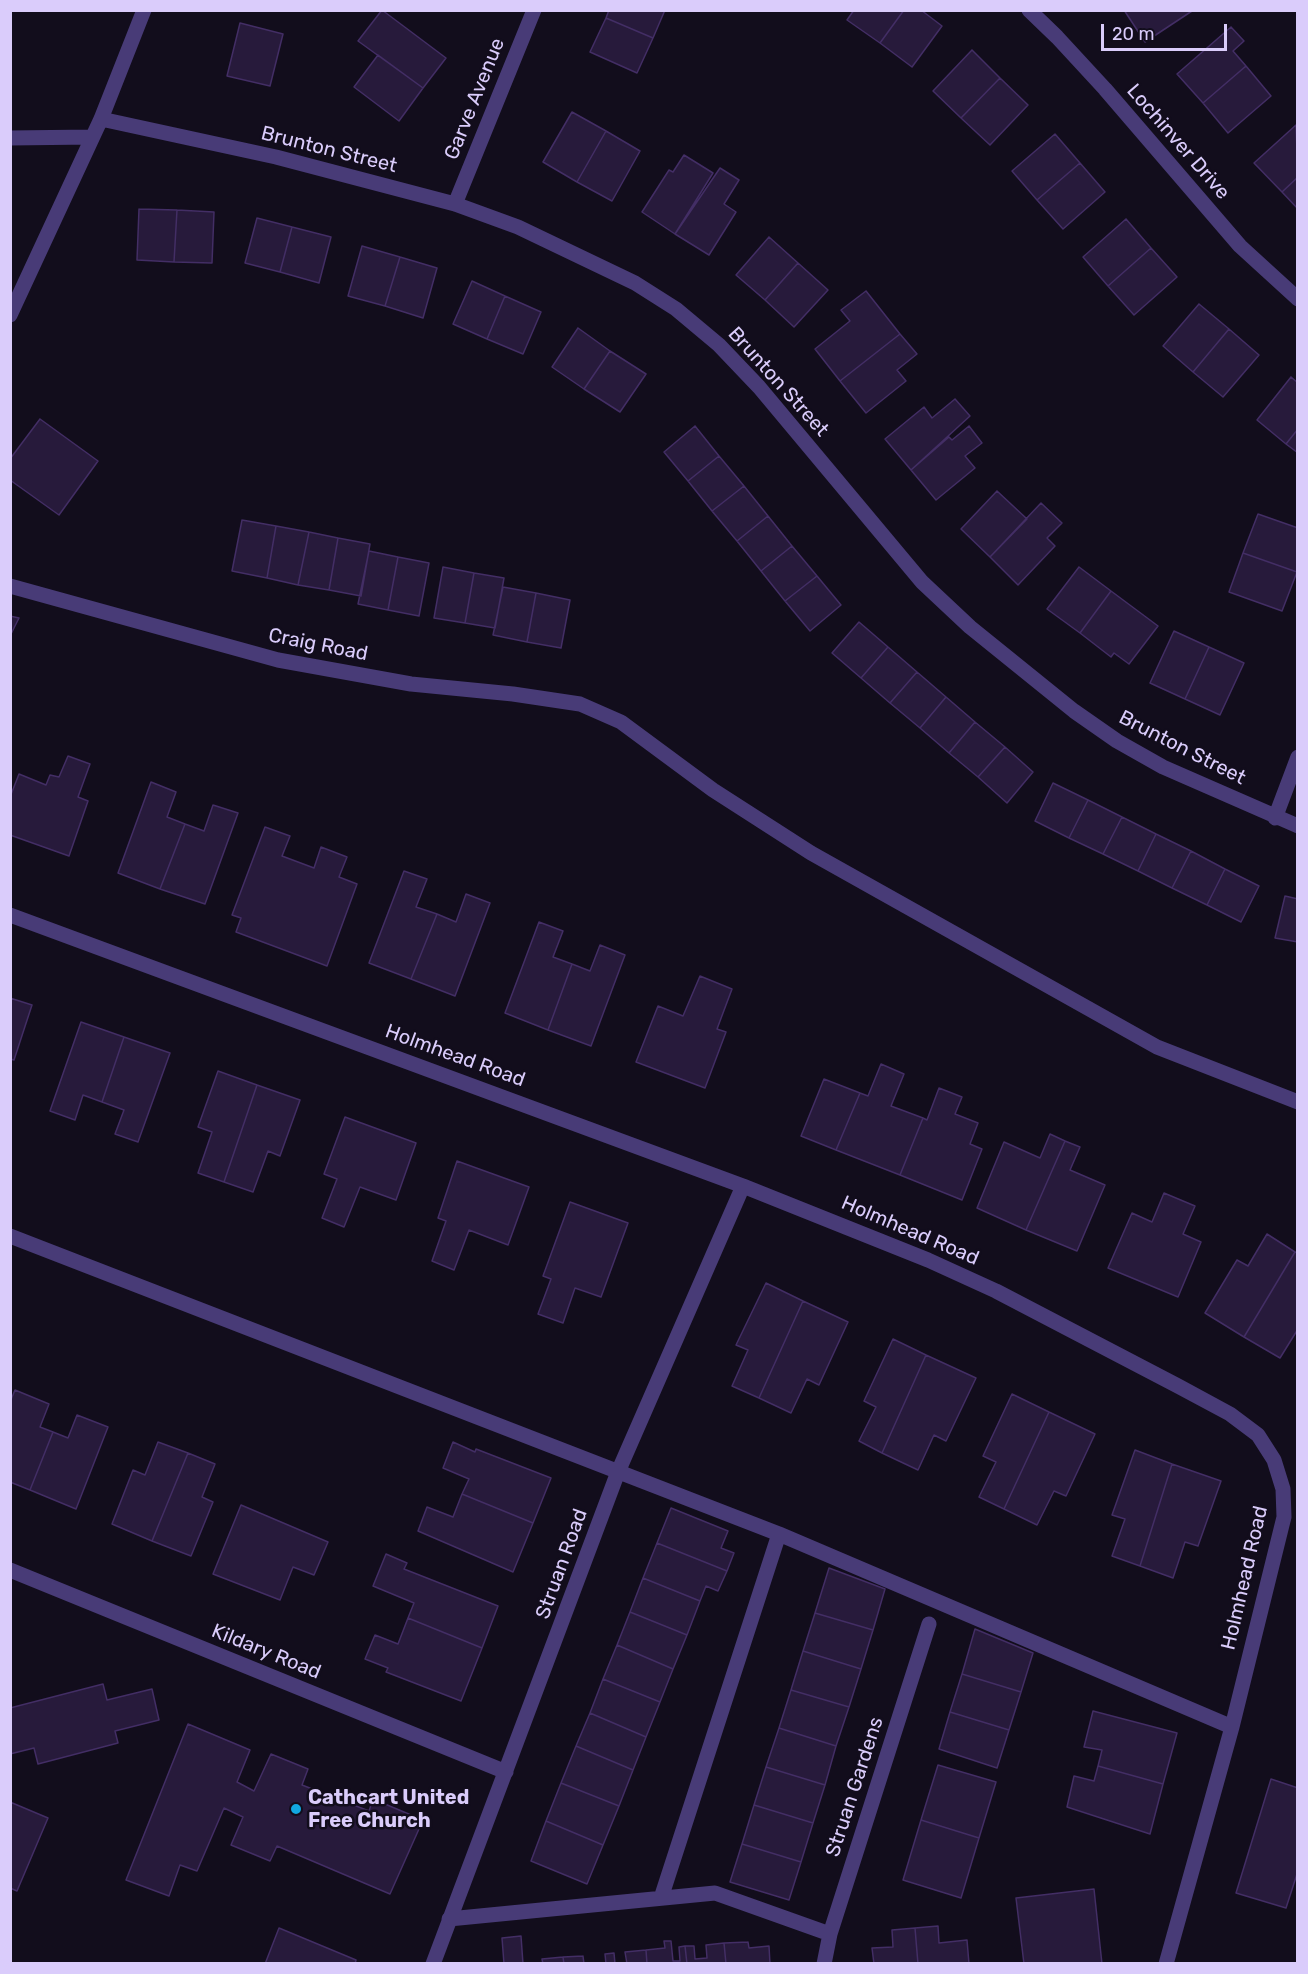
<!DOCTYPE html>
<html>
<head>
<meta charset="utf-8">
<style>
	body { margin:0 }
	#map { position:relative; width:1308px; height:1974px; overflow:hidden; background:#120d1c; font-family:Rubik,sans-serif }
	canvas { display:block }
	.frame { position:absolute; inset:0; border:12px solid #daccfb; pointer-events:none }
	.scale { position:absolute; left:1101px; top:24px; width:126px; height:27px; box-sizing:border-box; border:3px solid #daccfb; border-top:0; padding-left:8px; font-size:18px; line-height:21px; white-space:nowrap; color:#daccfb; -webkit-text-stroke:4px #120d1c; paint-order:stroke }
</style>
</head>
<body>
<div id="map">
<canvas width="1308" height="1974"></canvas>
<div class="frame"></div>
<div class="scale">20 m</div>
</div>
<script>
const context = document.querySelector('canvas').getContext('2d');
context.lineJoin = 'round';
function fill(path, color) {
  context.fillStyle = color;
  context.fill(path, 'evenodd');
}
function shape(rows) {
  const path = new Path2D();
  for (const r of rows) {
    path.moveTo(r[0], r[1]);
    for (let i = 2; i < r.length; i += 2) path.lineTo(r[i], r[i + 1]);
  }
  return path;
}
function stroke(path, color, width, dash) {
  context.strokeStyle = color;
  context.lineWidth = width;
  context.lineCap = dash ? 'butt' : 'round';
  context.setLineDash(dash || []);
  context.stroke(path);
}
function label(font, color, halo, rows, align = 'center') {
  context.font = font + ' Rubik,sans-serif';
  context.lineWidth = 5;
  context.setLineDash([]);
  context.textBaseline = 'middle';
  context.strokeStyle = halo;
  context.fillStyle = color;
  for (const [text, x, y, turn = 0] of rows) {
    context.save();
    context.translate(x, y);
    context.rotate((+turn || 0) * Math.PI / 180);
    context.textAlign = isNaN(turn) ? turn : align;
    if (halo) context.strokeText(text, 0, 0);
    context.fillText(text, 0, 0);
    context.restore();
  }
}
const building = shape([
	[382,10,446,58,423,88,358,41,382,10],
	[609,10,665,10,653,38,606,18,609,10],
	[854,10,904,10,880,43,847,20,854,10],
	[904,10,921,10,942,26,912,67,880,43,904,10],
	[1124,10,1191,10,1192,11,1145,42,1124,10],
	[606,18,653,38,637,73,590,52,606,18],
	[240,23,283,34,270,86,227,76,240,23],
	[1231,27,1244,41,1233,51,1246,66,1203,103,1177,74,1231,27],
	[972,50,1000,78,961,118,933,91,972,50],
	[378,55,423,88,399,121,354,87,378,55],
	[1246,66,1271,96,1228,133,1203,103,1246,66],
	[1000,78,1028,105,990,145,961,118,1000,78],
	[572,112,606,131,577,182,543,162,572,112],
	[1296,125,1298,177,1282,192,1254,163,1296,125],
	[606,131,640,151,612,201,577,182,606,131],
	[1055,134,1080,163,1037,200,1012,171,1055,134],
	[684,155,713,173,675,234,642,212,669,170,673,172,684,155],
	[1080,163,1105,192,1063,229,1037,200,1080,163],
	[720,168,739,180,724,204,736,212,709,255,675,234,720,168],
	[1298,177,1298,209,1282,192,1298,177],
	[139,209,177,210,174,262,137,260,139,209],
	[177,210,214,212,212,263,174,262,177,210],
	[257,218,292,227,280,272,245,263,257,218],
	[1126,219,1151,248,1108,286,1083,257,1126,219],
	[292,227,331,237,319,283,280,272,292,227],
	[769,237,798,263,765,300,736,275,769,237],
	[362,246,400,257,385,306,348,296,362,246],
	[1151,248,1177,277,1134,315,1108,286,1151,248],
	[400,257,437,268,423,318,385,306,400,257],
	[798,263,828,290,794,327,765,300,798,263],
	[472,281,505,296,487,339,453,324,472,281],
	[866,291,900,334,840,381,815,349,850,321,841,310,866,291],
	[505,296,541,312,523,354,487,339,505,296],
	[1199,304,1229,329,1193,372,1163,346,1199,304],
	[578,328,610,351,584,389,552,367,578,328],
	[1229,329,1259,355,1223,397,1193,372,1229,329],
	[900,334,917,354,897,370,906,381,866,413,840,381,900,334],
	[610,351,646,374,620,412,584,389,610,351],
	[1291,377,1298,383,1298,429,1286,444,1257,420,1291,377],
	[955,399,970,416,911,470,885,439,924,407,932,418,955,399],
	[40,419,98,461,59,515,10,480,10,459,40,419],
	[695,426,719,456,688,481,664,452,695,426],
	[969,426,982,443,965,456,975,468,936,500,911,470,949,437,952,440,969,426],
	[1298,429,1298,453,1286,444,1298,429],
	[719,456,744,486,712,511,688,481,719,456],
	[744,486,768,516,737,541,712,511,744,486],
	[997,491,1027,519,990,557,961,529,997,491],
	[1041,503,1062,523,1047,538,1055,546,1018,585,990,557,1041,503],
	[1258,514,1298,528,1297,572,1243,553,1258,514],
	[768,516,792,546,761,571,737,541,768,516],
	[242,520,276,526,267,578,232,571,242,520],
	[276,526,309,532,298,585,267,578,276,526],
	[309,532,338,538,329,590,298,585,309,532],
	[338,538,370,544,361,596,329,590,338,538],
	[792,546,817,576,785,601,761,571,792,546],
	[369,551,398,557,388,610,358,604,369,551],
	[1243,553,1297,572,1282,611,1229,592,1243,553],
	[398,557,429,563,419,616,388,610,398,557],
	[443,567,474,573,465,623,434,618,443,567],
	[1079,567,1111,591,1080,633,1047,609,1079,567],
	[474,573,504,578,495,628,465,623,474,573],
	[817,576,841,605,810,631,785,601,817,576],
	[503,587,536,593,527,642,493,635,503,587],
	[1111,591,1158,626,1129,664,1114,653,1111,657,1080,633,1111,591],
	[536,593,570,600,561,648,527,642,536,593],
	[10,616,19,618,10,636,10,616],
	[859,622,888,647,861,678,832,653,859,622],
	[1174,631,1209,647,1185,699,1150,683,1174,631],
	[888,647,917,672,890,703,861,678,888,647],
	[1209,647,1244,663,1220,715,1185,699,1209,647],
	[917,672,946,697,920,728,890,703,917,672],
	[946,697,975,722,949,753,920,728,946,697],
	[975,722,1005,747,978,777,949,753,975,722],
	[1005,747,1033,772,1007,803,978,777,1005,747],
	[68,756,90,764,78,797,88,801,69,856,10,835,10,797,19,774,46,785,50,775,59,777,68,756],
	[151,782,176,792,167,817,185,824,160,889,118,873,151,782],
	[1053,783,1088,800,1069,838,1035,821,1053,783],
	[1088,800,1122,817,1103,854,1069,838,1088,800],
	[213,805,238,813,205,904,160,889,185,824,204,831,213,805],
	[1122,817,1156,834,1138,871,1103,854,1122,817],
	[265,827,290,836,282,856,314,868,321,847,347,857,339,877,357,884,327,966,236,932,241,918,232,915,265,827],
	[1156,834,1191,851,1172,888,1138,871,1156,834],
	[1191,851,1225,869,1207,905,1172,888,1191,851],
	[1225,869,1259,886,1241,922,1207,905,1225,869],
	[404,871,427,879,416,907,437,914,411,979,369,963,404,871],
	[466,894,490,903,455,996,411,979,437,914,456,922,466,894],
	[1285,896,1298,899,1298,942,1275,938,1285,896],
	[539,922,563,931,553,957,572,964,548,1030,505,1013,539,922],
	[600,945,625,955,591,1046,548,1030,572,964,590,971,600,945],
	[700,976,732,989,717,1029,726,1032,705,1088,636,1062,658,1006,683,1016,700,976],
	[10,998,32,1005,14,1060,10,1059,10,998],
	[81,1022,124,1037,102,1102,83,1095,75,1120,50,1111,81,1022],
	[124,1037,170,1053,138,1142,115,1134,124,1110,102,1102,124,1037],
	[881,1064,904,1074,891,1106,923,1118,900,1175,836,1150,860,1093,868,1096,881,1064],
	[218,1071,257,1085,224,1182,198,1173,212,1132,198,1127,218,1071],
	[824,1079,860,1093,836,1150,801,1136,824,1079],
	[257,1085,300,1100,280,1156,268,1151,253,1192,224,1182,257,1085],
	[939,1088,962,1097,955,1114,978,1123,970,1144,982,1149,962,1200,900,1175,923,1118,927,1120,939,1088],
	[345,1117,416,1143,396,1200,360,1187,344,1227,322,1218,337,1179,324,1174,345,1117],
	[1050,1134,1065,1141,1026,1230,977,1208,1004,1142,1040,1158,1050,1134],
	[1065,1141,1080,1147,1070,1170,1105,1185,1077,1251,1026,1230,1065,1141],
	[457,1161,529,1187,508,1245,469,1230,454,1270,432,1261,446,1221,438,1218,457,1161],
	[1164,1193,1195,1206,1183,1234,1201,1242,1178,1297,1108,1268,1132,1213,1152,1222,1164,1193],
	[570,1202,628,1223,601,1297,575,1288,563,1323,538,1314,551,1279,543,1276,570,1202],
	[1267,1234,1295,1252,1244,1337,1205,1313,1237,1260,1248,1266,1267,1234],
	[1295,1252,1298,1253,1298,1329,1280,1358,1244,1337,1295,1252],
	[766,1283,803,1301,759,1398,732,1386,748,1350,736,1345,766,1283],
	[803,1301,848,1322,819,1385,807,1379,791,1413,759,1398,803,1301],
	[893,1339,926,1355,882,1453,859,1441,876,1407,864,1401,893,1339],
	[926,1355,976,1378,946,1441,934,1435,918,1470,882,1453,926,1355],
	[15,1390,49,1404,40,1427,53,1432,30,1490,10,1482,10,1402,15,1390],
	[1012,1394,1049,1412,1004,1509,979,1497,996,1462,983,1456,1012,1394],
	[1049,1412,1095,1434,1066,1496,1054,1491,1037,1525,1004,1509,1049,1412],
	[77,1415,108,1427,76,1509,30,1490,53,1432,68,1438,77,1415],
	[158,1442,188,1453,152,1541,112,1524,133,1470,145,1475,158,1442],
	[453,1442,475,1452,476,1449,551,1478,533,1523,462,1494,469,1479,443,1468,453,1442],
	[1135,1450,1172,1464,1140,1566,1112,1556,1125,1519,1112,1515,1135,1450],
	[188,1453,215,1464,202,1497,213,1502,191,1556,152,1541,188,1453],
	[1172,1464,1221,1481,1198,1546,1185,1542,1173,1578,1140,1566,1172,1464],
	[462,1494,533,1523,513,1572,418,1531,427,1507,453,1517,462,1494],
	[241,1505,328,1542,314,1575,293,1567,280,1600,213,1574,241,1505],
	[671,1508,728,1531,721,1548,734,1553,727,1571,657,1543,671,1508],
	[657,1543,727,1571,718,1591,706,1586,700,1601,643,1578,657,1543],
	[386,1554,407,1563,404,1569,498,1606,482,1648,408,1618,414,1603,373,1586,386,1554],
	[829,1568,885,1589,873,1630,815,1613,829,1568],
	[643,1578,700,1601,687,1635,630,1612,643,1578],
	[630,1612,687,1635,673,1669,617,1645,630,1612],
	[815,1613,873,1630,861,1669,803,1651,815,1613],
	[408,1618,482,1648,461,1701,386,1672,388,1668,365,1659,375,1635,398,1644,408,1618],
	[975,1629,1033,1653,1021,1692,962,1674,975,1629],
	[617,1645,673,1669,660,1702,603,1679,617,1645],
	[803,1651,861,1669,849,1707,791,1690,803,1651],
	[962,1674,1021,1692,1009,1730,950,1712,962,1674],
	[603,1679,660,1702,646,1737,590,1713,603,1679],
	[103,1684,107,1700,152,1689,159,1720,115,1731,118,1743,38,1764,34,1748,10,1754,10,1708,103,1684],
	[791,1690,849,1707,836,1746,779,1728,791,1690],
	[1093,1711,1177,1733,1163,1784,1098,1766,1102,1750,1084,1747,1093,1711],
	[950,1712,1009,1730,997,1768,939,1749,950,1712],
	[590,1713,646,1737,633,1770,576,1746,590,1713],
	[188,1724,250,1750,237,1782,254,1791,271,1754,308,1769,302,1785,369,1811,373,1799,423,1820,390,1894,277,1846,270,1861,231,1845,243,1817,224,1808,197,1871,180,1865,169,1896,126,1880,188,1724],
	[779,1728,836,1746,825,1785,766,1767,779,1728],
	[576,1746,633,1770,619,1806,561,1783,576,1746],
	[938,1765,996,1782,979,1838,921,1820,938,1765],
	[1098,1766,1163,1784,1150,1834,1067,1807,1074,1776,1094,1781,1098,1766],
	[766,1767,825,1785,813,1823,754,1805,766,1767],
	[1271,1779,1298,1788,1298,1871,1286,1908,1236,1893,1271,1779],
	[561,1783,619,1806,603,1845,546,1821,561,1783],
	[10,1802,48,1818,17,1891,10,1888,10,1802],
	[754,1805,813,1823,801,1862,742,1844,754,1805],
	[921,1820,979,1838,961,1898,903,1880,921,1820],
	[546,1821,603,1845,587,1884,531,1861,546,1821],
	[742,1844,801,1862,789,1900,730,1882,742,1844],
	[1094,1889,1102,1964,1024,1964,1016,1898,1094,1889],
	[938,1926,939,1943,967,1940,969,1964,918,1964,915,1928,938,1926],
	[279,1928,356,1960,355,1964,265,1964,279,1928],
	[915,1928,918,1964,874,1964,872,1948,893,1947,892,1930,915,1928],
	[521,1936,523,1964,504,1964,502,1938,521,1936],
	[664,1941,671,1941,673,1961,680,1961,679,1947,685,1946,687,1964,647,1964,646,1950,665,1948,664,1941],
	[748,1942,749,1948,769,1946,770,1964,726,1964,724,1943,748,1942],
	[724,1943,726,1964,687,1964,685,1946,694,1946,695,1959,707,1958,706,1945,724,1943],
	[646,1950,647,1964,627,1964,625,1952,646,1950],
	[614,1953,615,1964,606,1964,605,1954,614,1953],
	[583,1956,584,1964,564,1964,563,1957,583,1956],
	[563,1957,564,1964,543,1964,542,1959,563,1957]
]);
const minor = shape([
	[1029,10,1057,37,1105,89,1240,246,1298,299],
	[101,119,276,157,455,204,518,227,635,283,676,309,719,345,759,387,922,582,970,627,1074,711,1117,741,1163,767,1298,826],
	[10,138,92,137],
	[455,204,534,10],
	[10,315,101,119,144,10],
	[10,586,278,660,411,684,513,694,580,704,621,722,713,790,811,853,1157,1047,1298,1102],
	[1275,818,1298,757],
	[10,915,743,1186,928,1260,996,1291,1178,1386,1230,1414,1258,1435,1274,1460,1283,1489,1284,1517,1232,1727,1166,1964],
	[10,1236,779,1534,1232,1727],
	[10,1570,506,1772],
	[661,1898,779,1534],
	[449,1919,715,1893,830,1934],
	[433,1964,618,1472,743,1186],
	[824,1964,830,1934,929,1624]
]);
const markers = [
	[296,1809,6,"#12a7e0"]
];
const streetNames = [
	["Garve Avenue",475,99,-68],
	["Lochinver Drive",1178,142,49],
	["Brunton Street",329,150,14],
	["Brunton Street",778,382,48],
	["Craig Road",318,645,11],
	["Brunton Street",1182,748,27],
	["Holmhead Road",455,1056,20],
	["Holmhead Road",910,1231,23],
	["Struan Road",562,1564,-70],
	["Holmhead Road",1245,1578,-77],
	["Kildary Road",266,1652,22],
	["Struan Gardens",855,1787,-72]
];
const poiNames = [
	["Cathcart United",308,1798],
	["Free Church",308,1821]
];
fill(building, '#271a3b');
stroke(building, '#432e65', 1.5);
stroke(minor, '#483b77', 15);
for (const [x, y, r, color] of markers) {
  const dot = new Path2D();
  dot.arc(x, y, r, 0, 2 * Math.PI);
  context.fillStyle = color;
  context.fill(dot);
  stroke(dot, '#120d1c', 2);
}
label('20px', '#daccfb', '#120d1c', streetNames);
label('bold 20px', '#daccfb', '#120d1c', poiNames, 'left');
</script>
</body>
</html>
